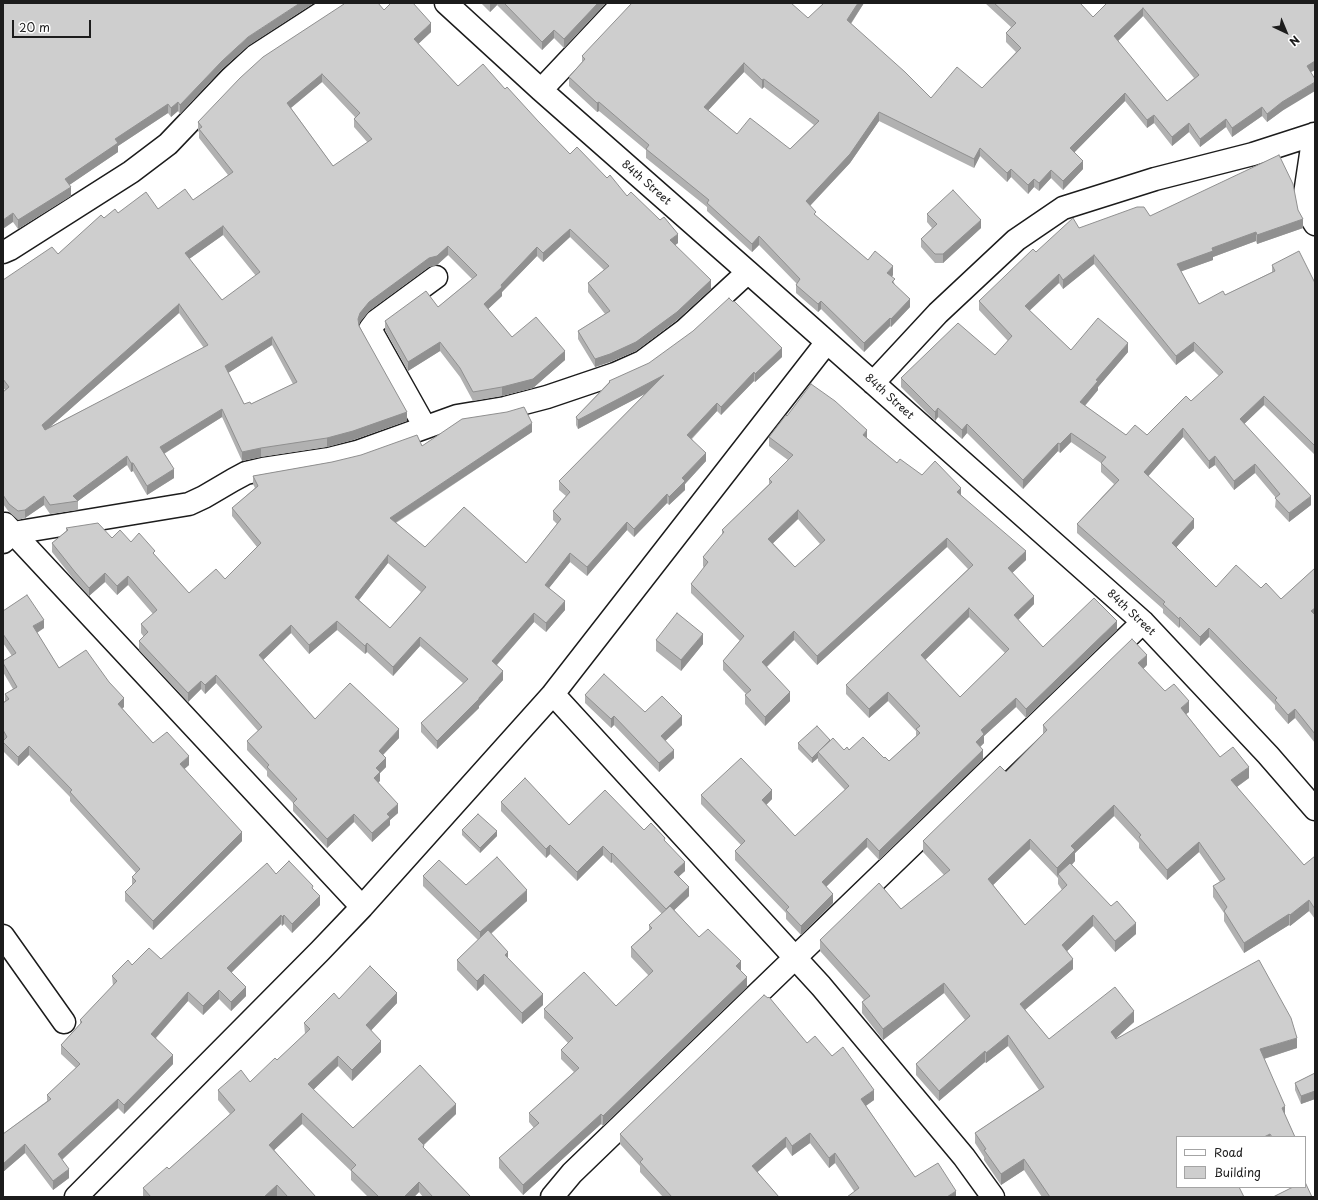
<!DOCTYPE html>
<html>
<head>
<meta charset="utf-8">
<style>
	body { margin:0 }
	#map { position:relative; width:1318px; height:1200px; overflow:hidden; background:#fff; font-family:"Playpen Sans",sans-serif }
	canvas { display:block }
	.frame { position:absolute; inset:0; border:4px solid #1c1c1c; pointer-events:none }
	.legend { position:absolute; left:1176px; top:1136px; width:130px; height:52px; box-sizing:border-box; background:#fff; border:1px solid #a4a4a4; margin:0; padding:5px 7px; list-style:none; font-size:12px; color:#1c1c1c }
	.legend li { display:flex; align-items:center; gap:8px; height:20px }
	.legend b { width:20px; border:1px solid #a4a4a4 }
	.north { position:absolute; left:1266px; top:12px; width:40px; height:40px; -webkit-text-stroke:3px #fff; paint-order:stroke; rotate:136deg; font-size:11px; font-weight:700; line-height:16px; text-align:center; color:#1c1c1c }
	.north::after { content:''; display:block; margin:auto; width:14px; height:18px; background:#1c1c1c; clip-path:polygon(50% 0,100% 100%,50% 72%,0 100%) }
	.scale { position:absolute; left:12px; top:20px; width:79px; height:18px; box-sizing:border-box; border:2px solid #1c1c1c; border-top:0; padding-left:5px; font-size:12px; line-height:14px; white-space:nowrap; color:#1c1c1c; -webkit-text-stroke:3px #fff; paint-order:stroke }
</style>
</head>
<body>
<div id="map">
<canvas width="1318" height="1200"></canvas>
<div class="frame"></div>
<ul class="legend">
<li><b style="height:5px;background:#fff"></b>Road</li>
<li><b style="height:11px;background:#cecece"></b>Building</li>
</ul>
<div class="north">N</div>
<div class="scale">20 m</div>
</div>
<script>
const context = document.querySelector('canvas').getContext('2d');
context.lineJoin = 'round';
function shape(rows) {
  const path = new Path2D();
  for (const r of rows) {
    path.moveTo(r[0], r[1]);
    for (let i = 2; i < r.length; i += 2) path.lineTo(r[i], r[i + 1]);
  }
  return path;
}
function stroke(path, color, width, dash) {
  context.strokeStyle = color;
  context.lineWidth = width;
  context.lineCap = dash ? 'butt' : 'round';
  context.setLineDash(dash || []);
  context.stroke(path);
}
function fill(path, color) {
  context.fillStyle = color;
  context.fill(path, 'evenodd');
}
function label(font, color, halo, rows, align = 'center') {
  context.font = font + ' "Playpen Sans",sans-serif';
  context.lineWidth = 4;
  context.setLineDash([]);
  context.textBaseline = 'middle';
  context.strokeStyle = halo;
  context.fillStyle = color;
  for (const [text, x, y, turn = 0] of rows) {
    context.save();
    context.translate(x, y);
    context.rotate((+turn || 0) * Math.PI / 180);
    context.textAlign = isNaN(turn) ? turn : align;
    if (halo) context.strokeText(text, 0, 0);
    context.fillText(text, 0, 0);
    context.restore();
  }
}
const street = shape([
	[446,3,541,90,748,272,1143,622,1268,755,1315,809],
	[541,90,623,3],
	[1314,134,1305,194,1310,216,1315,224],
	[3,252,10,249,131,172,168,144,231,78,255,56,337,3],
	[873,383,938,313,1016,240,1063,208,1155,179,1253,154,1315,134],
	[425,427,370,329,376,321,436,277],
	[5,524,362,907],
	[3,542,13,533,189,504,204,497,233,480,246,473,263,469,329,459,357,452,457,416,505,408,547,397,615,374,642,362,685,330,748,272],
	[553,694,821,986,964,1157,993,1197],
	[3,936,64,1022],
	[76,1197,320,951,362,907,553,694,827,342],
	[552,1197,572,1173,1143,622]
]);
const wall = shape([
	[3,3,248,46,222,69,180,114,178,111,171,117,168,113,118,146,118,152,69,185,71,196,18,229,13,222],
	[481,3,606,3,564,48,554,38,542,50,497,5,490,12],
	[864,3,851,24,931,98,982,88,1016,52,1006,42,1006,33,1011,27,985,3,1080,3,1093,17,1107,3,1315,3,1315,70,1311,72,1282,111,1267,122,1262,116,1232,137,1226,127,1200,147,1189,132,1172,146,1154,123,1147,128,1125,101,1074,152,1083,169,1063,190,1051,178,1039,191,1034,187,1028,194,1011,177,1007,182,980,156,974,168,879,121,850,163,810,206,816,216,868,260,893,275,892,277,895,285,910,307,891,327,890,326,864,352,821,309,818,312,796,293,796,285,797,284,759,245,752,252,707,211,707,207,646,158,646,150,599,111,597,112,569,86,569,77,582,62,582,56,808,18],
	[1143,16,1194,78,1167,101,1118,41],
	[744,72,762,89,764,87,814,125,790,149,737,134,708,110],
	[384,10,431,32,418,44,458,86,505,89,570,154,607,178,678,243,675,245,711,289,677,320,636,351,610,362,595,367,578,339,578,331,605,314,588,292,588,283,604,270,570,237,543,262,537,256,502,292,502,296,488,309,512,337,565,360,533,388,502,396,473,401,460,377,440,351,408,371,385,330,385,321,438,307,472,279,448,255,437,265,429,267,369,311,360,322,359,325,407,421,353,440,327,447,261,457,242,461,222,417,164,454,174,478,147,495,133,471,131,472,127,465,78,501,78,510,50,514,44,505,25,518,18,520,9,512,3,504,3,392,5,390,3,387,3,280,58,254,104,218,118,213,158,209,193,200,228,175,199,138,199,132,198,131,198,122],
	[322,82,355,117,354,119,354,127,368,143,333,166,291,108],
	[223,235,256,276,222,300,189,259],
	[179,313,204,348,50,427],
	[272,345,293,384,251,404,244,404,228,373],
	[1298,210,1303,228,1257,244,1256,241,1213,257,1213,260,1181,271,1199,304,1225,295,1272,272,1272,265,1315,283,1315,455,1264,405,1244,424,1311,505,1289,522,1275,507,1276,498,1255,473,1234,490,1215,465,1209,469,1183,437,1148,476,1194,528,1176,547,1216,587,1261,588,1281,599,1315,568,1315,743,1295,718,1288,724,1275,709,1275,705,1209,637,1200,646,1180,626,1179,628,1163,613,1163,609,1077,533,1077,524,1114,484,1101,472,1101,463,1071,442,1060,453,1058,451,1023,489,967,433,962,439,938,417,935,421,901,387,901,378,995,355,1008,341,979,310,979,301,1036,252,1079,228,1150,216],
	[1094,264,1176,365,1194,351,1219,376,1191,401,1147,435,1126,435,1085,406,1098,390,1098,387,1128,352,1071,350,1029,310,1059,283,1063,289],
	[927,214,981,228,943,263,935,263,921,247,921,239,932,228,927,222],
	[782,357,755,382,754,381,721,415,717,411,692,439,706,461,685,484,685,490,669,505,667,503,634,537,627,530,587,576,570,562,549,588,565,610,546,632,534,622,497,665,503,680,479,706,479,708,437,749,421,732,421,723,463,683,420,646,393,676,367,652,365,654,337,630,309,654,291,633,263,660,315,719,399,738,383,755,386,767,380,773,380,781,378,782,398,813,390,820,390,825,372,842,354,822,327,848,293,811,293,803,267,776,267,771,247,750,247,741,258,731,216,683,205,694,201,689,188,702,139,650,139,641,144,637,141,633,141,624,153,614,128,585,117,595,105,582,89,596,75,581,52,552,52,543,66,531,66,528,131,542,155,555,189,593,225,579,257,547,232,516,232,508,255,488,253,484,253,476,332,462,422,446,532,432,396,523,425,547,526,563,557,524,553,520,553,511,566,496,559,490,559,481,646,393,578,429,576,425,576,417,609,382,609,381],
	[388,563,421,592,390,628,359,600],
	[787,416,867,438,897,463,922,475,961,495,1026,560,1012,573,1034,604,1018,620,1043,647,1117,630,1026,718,1016,707,984,736,984,743,980,747,983,759,879,860,867,847,826,886,833,903,801,935,786,919,786,913,735,860,735,851,741,845,701,804,701,795,772,799,766,805,795,836,845,790,818,761,818,758,812,763,798,749,798,743,830,740,844,750,849,750,884,758,889,761,916,736,916,731,888,701,869,718,846,694,846,685,968,569,947,547,817,665,794,640,767,667,790,701,765,726,745,704,745,695,746,694,723,670,723,661,740,641,691,593,691,584,704,568,703,566,703,557,722,535,722,530,769,484,769,479,788,460,769,446,769,437],
	[798,519,820,544,795,567,773,543],
	[969,617,1005,653,960,697,925,660],
	[3,611,44,628,37,633,59,668,124,707,122,708,153,743,189,765,184,769,242,841,153,930,125,901,125,892,132,885,132,877,136,873,70,801,70,797,29,755,18,766,3,751,3,741,4,740,3,739,3,703,5,701,5,694,13,689,3,672,3,661,12,656,3,643],
	[656,640,703,644,681,671,656,651],
	[1147,665,1143,669,1165,691,1189,712,1186,714,1220,757,1249,778,1237,787,1304,865,1315,856,1315,919,1309,911,1290,926,1289,925,1244,953,1224,921,1224,913,1213,897,1213,886,1220,882,1199,852,1167,880,1139,848,1139,843,1114,816,1075,853,1075,861,1072,865,1136,934,1115,952,1093,926,1067,951,1073,969,1025,1010,1049,1039,1134,1022,1115,1039,1116,1039,1297,1048,1264,1059,1285,1115,1295,1137,1177,1137,1244,1197,1042,1197,1024,1170,1001,1185,984,1160,984,1157,975,1143,975,1133,1039,1090,1008,1046,986,1063,985,1062,939,1101,916,1075,916,1064,965,1020,944,993,883,1040,862,1013,862,1002,864,1000,820,951,820,940,901,909,944,875,923,852,923,841,1006,772,1043,734,1043,725],
	[1030,849,1058,878,1058,884,1062,890,1025,925,993,885],
	[585,695,645,712,682,725,665,741,674,758,659,772,614,725,611,728,585,703],
	[501,802,569,825,644,830,665,841,685,871,679,876,689,896,674,910,699,937,741,971,747,987,603,1126,601,1124,523,1195,499,1168,499,1158,534,1128,529,1122,529,1113,574,1072,561,1059,561,1050,568,1043,544,1018,544,1009,616,1006,649,976,631,957,631,947,649,930,649,925,662,914,612,862,611,863,603,855,577,881,550,854,546,858,501,811],
	[462,830,497,836,480,853,462,835],
	[276,874,313,889,320,905,292,933,284,924,282,926,281,924,231,972,246,996,231,1011,219,999,203,1015,188,1001,156,1038,173,1064,124,1114,118,1108,62,1160,69,1178,53,1190,25,1153,3,1172,3,1134,47,1101,47,1095,76,1068,61,1054,61,1045,80,1024,80,1020,113,986,112,976,132,965,161,959],
	[423,876,466,885,527,901,491,934,508,959,543,1005,522,1024,484,984,477,991,457,970,457,960,478,940,423,886],
	[339,999,397,1003,371,1030,381,1052,352,1081,338,1066,313,1090,353,1128,456,1114,424,1145,424,1149,471,1197,423,1197,419,1192,414,1197,368,1197,351,1180,351,1171,302,1124,274,1150,316,1197,278,1197,277,1196,276,1197,143,1197,143,1188,169,1169,230,1114,218,1100,218,1090,250,1082,277,1060,305,1034,304,1023],
	[807,1043,832,1056,874,1100,866,1106,915,1177,956,1197,854,1191,835,1163,829,1168,810,1143,792,1156,786,1147,757,1172,779,1197,663,1197,640,1172,640,1166,620,1144,620,1134],
	[1315,1073,1315,1099,1301,1104,1295,1090,1295,1083]
]);
const shadedWall = shape([
	[300,3,314,3,248,46,222,69,180,114,180,105,222,61,248,37],
	[491,3,497,3,497,5,490,12,490,4],
	[598,3,606,3,564,48,564,39],
	[858,3,864,3,847,29,847,20],
	[1143,8,1143,16,1114,45,1114,36],
	[431,23,431,32,414,48,414,39],
	[554,30,554,38,542,50,542,42],
	[1315,61,1315,70,1307,74,1307,66],
	[744,63,744,72,704,115,704,107],
	[322,74,322,82,287,111,287,103],
	[764,79,764,87,762,89,762,80],
	[1315,82,1315,91,1282,111,1267,122,1267,114,1282,102],
	[1125,93,1125,101,1070,157,1070,148],
	[178,102,178,111,171,117,171,108],
	[599,102,599,111,597,112,597,103],
	[168,104,168,113,118,146,118,152,65,188,65,179,115,139],
	[1262,107,1262,116,1232,137,1232,128],
	[879,112,879,121,850,163,806,210,806,201],
	[1154,115,1154,123,1147,128,1147,120],
	[1226,119,1226,127,1200,147,1200,139],
	[1189,123,1189,132,1172,146,1172,137],
	[980,148,980,156,974,168,974,159],
	[1083,161,1083,169,1063,190,1063,181],
	[1011,169,1011,177,1007,182,1007,173],
	[1051,170,1051,178,1039,191,1039,183],
	[1034,179,1034,187,1028,194,1028,185],
	[71,187,71,196,18,229,18,220],
	[13,213,13,222,3,229,3,220],
	[1303,219,1303,228,1257,244,1257,235],
	[981,220,981,228,943,263,943,254],
	[223,226,223,235,185,262,185,253],
	[570,229,570,237,543,262,543,253],
	[1256,232,1256,241,1213,257,1213,260,1177,273,1177,264,1212,248],
	[678,234,678,243,670,249,670,240],
	[759,236,759,245,752,252,752,244],
	[448,246,448,255,437,265,429,267,369,311,360,322,358,328,358,319,360,313,369,302,429,258],
	[537,247,537,256,502,292,502,296,484,313,484,304,501,285],
	[1094,255,1094,264,1063,289,1063,280],
	[893,266,893,275,887,281,887,273],
	[1059,274,1059,283,1025,315,1025,306],
	[711,280,711,289,677,320,636,351,610,362,595,367,595,359],
	[910,299,910,307,891,327,891,319],
	[821,301,821,309,818,312,818,304],
	[179,304,179,313,42,434,42,425],
	[890,318,890,326,864,352,864,343],
	[272,337,272,345,225,375,225,366],
	[440,342,440,351,408,371,408,362],
	[1194,342,1194,351,1176,365,1176,356],
	[1128,343,1128,352,1098,387,1098,390,1080,411,1080,402,1096,380],
	[782,348,782,357,755,382,755,374],
	[565,351,565,360,533,388,502,396,502,387],
	[754,372,754,381,721,415,721,407],
	[664,375,664,384,578,429,578,420],
	[1264,396,1264,405,1240,428,1240,419],
	[717,403,717,411,687,443,687,435],
	[938,408,938,417,935,421,935,412],
	[222,409,222,417,160,456,160,447],
	[407,412,407,421,353,440,327,447,327,438],
	[532,423,532,432,390,526,390,518],
	[967,424,967,433,962,439,962,430],
	[1183,428,1183,437,1144,481,1144,472],
	[867,430,867,439,863,435],
	[1071,433,1071,442,1060,453,1060,444],
	[1058,443,1058,451,1023,489,1023,480],
	[261,448,261,457,242,461,242,452],
	[706,453,706,461,685,484,685,490,669,505,669,497,682,478],
	[127,456,127,465,78,501,73,496],
	[1215,456,1215,465,1209,469,1209,461],
	[131,463,133,463,133,471,131,472],
	[1255,464,1255,473,1234,490,1234,481],
	[174,469,174,478,147,495,147,486],
	[961,488,961,497,957,492],
	[667,494,667,503,634,537,634,529],
	[44,496,44,505,25,518,25,510],
	[1311,496,1311,505,1289,522,1289,513],
	[798,510,798,519,768,548,768,539],
	[1194,519,1194,528,1172,552,1172,543],
	[627,522,627,530,587,576,587,567],
	[947,538,947,547,817,665,817,656],
	[1026,551,1026,560,1008,577,1008,568],
	[570,553,570,562,545,593,545,585],
	[388,555,388,563,355,605,355,597],
	[105,573,105,582,89,596,89,588],
	[128,576,128,585,117,595,117,586],
	[1034,596,1034,604,1014,624,1014,615],
	[565,601,565,610,546,632,546,623],
	[969,608,969,617,921,664,921,655],
	[1315,608,1315,617,1311,611],
	[534,613,534,622,492,670,492,661],
	[1180,617,1180,626,1179,628,1179,619],
	[44,620,44,628,33,635,33,626],
	[337,621,337,630,309,654,309,645],
	[1117,621,1117,630,1026,718,1026,709],
	[291,625,291,633,259,664,259,655],
	[1209,628,1209,637,1200,646,1200,637],
	[794,631,794,640,762,671,762,662],
	[703,634,703,644,681,671,681,660],
	[420,637,420,646,393,676,393,667],
	[367,643,367,652,365,654,365,646],
	[1147,655,1147,665,1138,674,1138,663],
	[503,671,503,680,479,706,479,708,437,749,437,741,479,698],
	[216,675,216,683,205,694,205,685],
	[201,681,201,689,188,702,188,693],
	[790,692,790,701,765,726,765,717],
	[888,692,888,701,869,718,869,709],
	[124,698,124,707,118,712,118,704],
	[1016,698,1016,707,984,736,984,743,976,751,976,742,981,730],
	[1189,701,1189,712,1181,718,1181,708],
	[1295,709,1295,718,1288,724,1288,715],
	[614,716,614,725,611,728,611,719],
	[682,716,682,725,661,745,661,736],
	[399,729,399,738,379,759,379,751],
	[29,746,29,755,18,766,18,757],
	[674,750,674,758,659,772,659,763],
	[983,750,983,759,879,860,879,851],
	[818,753,818,758,812,763,812,758],
	[189,756,189,765,180,773,180,764],
	[386,758,386,767,380,773,380,781,374,786,374,778,376,768],
	[1249,767,1249,778,1231,791,1231,780],
	[772,790,772,799,762,809,762,800],
	[398,804,398,813,390,820,390,825,372,842,372,833,387,814],
	[1114,805,1114,816,1075,853,1075,861,1060,876,1058,874,1057,878,1057,868,1071,846],
	[354,814,354,822,327,848,327,839],
	[497,831,497,836,480,853,480,848],
	[242,832,242,841,153,930,153,921],
	[867,838,867,847,822,891,822,882],
	[1030,839,1030,849,988,890,988,879],
	[1199,842,1199,852,1167,880,1167,870],
	[550,845,550,854,546,858,546,849],
	[603,846,603,855,577,881,577,872],
	[612,853,612,862,611,863,611,854],
	[685,862,685,871,674,881,674,872],
	[689,887,689,896,666,918,666,909],
	[527,890,527,901,480,943,480,932],
	[833,894,833,903,801,935,801,926],
	[320,896,320,905,292,933,292,924],
	[1309,900,1309,911,1290,926,1290,915],
	[1289,914,1289,925,1244,953,1244,943],
	[281,915,281,924,227,977,227,968],
	[284,915,284,924,282,926,282,917],
	[1093,915,1093,926,1062,956,1062,945],
	[1136,923,1136,934,1115,952,1115,941],
	[508,952,508,962,505,955],
	[1073,959,1073,969,1020,1014,1020,1004],
	[741,961,741,971,736,966],
	[484,974,484,984,477,991,477,981],
	[747,977,747,987,603,1126,603,1116],
	[944,983,944,993,883,1040,883,1029],
	[246,987,246,996,231,1011,231,1002],
	[219,990,219,999,203,1015,203,1006],
	[188,992,188,1001,151,1043,151,1034],
	[397,993,397,1003,366,1036,366,1025],
	[543,994,543,1005,522,1024,522,1013],
	[1134,1011,1134,1022,1111,1043,1111,1032],
	[1008,1035,1008,1046,986,1063,986,1053],
	[1297,1038,1297,1048,1260,1060,1260,1049],
	[381,1041,381,1052,352,1081,352,1070],
	[985,1051,985,1062,939,1101,939,1091],
	[173,1055,173,1064,124,1114,124,1105],
	[338,1056,338,1066,308,1095,308,1084],
	[874,1090,874,1100,861,1109,861,1099],
	[1315,1091,1315,1099,1301,1104,1301,1096],
	[118,1099,118,1108,58,1163,58,1154],
	[456,1104,456,1114,418,1150,418,1139],
	[1285,1106,1285,1117,1282,1108],
	[302,1113,302,1124,269,1155,269,1145],
	[601,1114,601,1124,523,1195,523,1185],
	[810,1133,810,1143,792,1156,792,1146],
	[1270,1134,1270,1137,1264,1137],
	[786,1137,786,1147,752,1177,752,1166],
	[25,1144,25,1153,3,1172,3,1164],
	[835,1153,835,1163,829,1168,829,1158],
	[1024,1159,1024,1170,1001,1185,1001,1174],
	[69,1169,69,1178,53,1190,53,1181],
	[419,1182,419,1192,414,1197,404,1197],
	[277,1185,277,1196,276,1197,264,1197],
	[956,1191,956,1197,947,1197]
]);
const building = shape([
	[3,3,300,3,248,37,222,61,180,105,178,102,171,108,168,104,115,139,118,143,65,179,71,187,18,220,13,213,3,220,3,3],
	[345,3,378,3,384,10,391,3,413,3,431,23,414,39,458,86,483,64,505,89,507,87,538,121,570,154,577,147,607,178,610,175,627,196,631,192,660,220,664,217,678,234,670,240,711,280,677,312,636,342,610,354,595,359,578,331,610,311,588,283,609,266,570,229,543,253,537,247,501,285,502,287,484,304,512,337,536,317,565,351,533,379,502,387,473,392,460,368,440,342,408,362,385,321,426,291,438,307,477,275,448,246,437,256,429,258,369,302,360,313,358,319,359,326,407,412,353,431,327,438,261,448,242,452,222,409,160,447,174,469,147,486,133,463,131,463,127,456,73,496,78,501,50,505,44,496,25,510,18,511,9,504,3,495,3,392,9,387,3,379,3,280,52,247,58,254,101,215,104,218,115,209,118,213,146,192,158,209,185,189,193,200,233,172,199,129,202,127,198,122,240,78,263,57,344,4,345,3],
	[322,74,360,113,354,119,372,139,333,166,287,103,322,74],
	[223,226,260,272,222,300,185,253,223,226],
	[179,304,208,345,45,430,42,425,179,304],
	[272,337,297,382,251,404,250,402,244,404,225,366,272,337],
	[504,3,598,3,564,39,554,30,542,42,504,3],
	[632,3,791,3,808,18,824,3,858,3,847,20,905,72,931,98,957,67,982,88,1021,48,1006,33,1016,23,994,3,1080,3,1093,17,1107,3,1315,3,1315,61,1307,66,1315,79,1315,82,1282,102,1267,114,1262,107,1232,128,1226,119,1200,139,1189,123,1172,137,1154,115,1147,120,1125,93,1070,148,1083,161,1063,181,1051,170,1039,183,1034,179,1028,185,1011,169,1007,173,980,148,974,159,879,112,850,154,806,201,816,212,814,214,868,260,875,251,893,266,887,273,895,279,892,282,910,299,891,319,890,318,864,343,821,301,818,304,796,285,800,279,759,236,752,244,707,203,709,200,646,149,649,145,599,102,597,103,569,77,585,59,582,56,632,3],
	[1143,8,1199,75,1167,101,1114,36,1143,8],
	[744,63,762,80,764,79,819,121,790,149,750,118,737,134,704,107,744,63],
	[1279,155,1293,184,1298,210,1303,219,1257,235,1256,232,1212,248,1213,251,1177,264,1199,304,1223,291,1225,295,1275,271,1272,265,1299,251,1315,283,1315,446,1264,396,1240,419,1311,496,1289,513,1275,498,1280,494,1255,464,1234,481,1215,456,1209,461,1183,428,1144,472,1194,519,1172,543,1216,587,1236,565,1261,588,1266,583,1281,599,1315,568,1315,608,1311,611,1315,615,1315,734,1295,709,1288,715,1275,700,1277,698,1209,628,1200,637,1180,617,1179,619,1163,604,1165,602,1077,524,1119,480,1101,463,1106,457,1071,433,1060,444,1058,443,1023,480,967,424,962,430,938,408,935,412,901,378,958,323,995,355,1012,336,979,301,1033,249,1036,252,1073,218,1079,228,1137,207,1144,207,1150,216,1279,155],
	[1094,255,1176,356,1194,342,1223,372,1191,401,1186,396,1147,435,1135,425,1126,435,1080,402,1098,381,1096,380,1128,343,1098,318,1071,350,1025,306,1059,274,1063,280,1094,255],
	[953,190,981,220,943,254,935,254,921,239,937,224,927,214,953,190],
	[729,298,733,302,734,301,782,348,755,374,754,372,721,407,717,403,687,435,706,453,682,478,685,481,669,497,667,494,634,529,627,522,587,567,570,553,545,585,565,601,546,623,534,613,492,661,503,671,479,698,479,699,437,741,421,723,468,679,420,637,393,667,367,643,365,646,337,621,309,645,291,625,259,655,315,719,350,683,399,729,379,751,386,758,376,768,380,772,374,778,398,804,387,814,390,817,372,833,354,814,327,839,293,803,297,799,267,767,269,765,247,741,262,727,216,675,205,685,201,681,188,693,139,641,148,632,141,624,157,610,128,576,117,586,105,573,89,588,75,572,52,543,68,530,66,528,98,523,112,538,120,530,131,542,139,533,155,551,153,553,189,593,216,569,225,579,261,543,232,508,258,486,253,476,332,462,361,455,417,435,422,446,462,419,507,412,524,407,532,423,390,518,425,547,464,507,526,563,561,519,553,511,570,492,559,481,664,375,578,420,576,417,610,382,609,381,649,363,693,331,729,298],
	[388,555,426,587,390,628,355,597,388,555],
	[811,384,835,401,867,430,863,435,897,463,900,459,922,475,935,461,961,488,957,492,1026,551,1008,568,1034,596,1014,615,1043,647,1094,598,1117,621,1026,709,1016,698,981,730,984,734,976,742,983,750,879,851,867,838,822,882,833,894,801,926,786,910,789,907,735,851,745,841,701,795,741,758,772,790,762,800,795,836,849,786,818,752,833,738,844,750,847,747,849,750,863,737,884,758,885,757,889,761,920,733,916,729,920,726,888,692,869,709,846,685,973,565,947,538,817,656,794,631,762,662,790,692,765,717,745,695,751,690,723,661,744,636,691,584,708,562,703,557,724,532,722,530,772,482,769,479,793,455,769,437,786,415,787,416,811,384],
	[798,510,825,540,795,567,768,539,798,510],
	[969,608,1009,649,960,697,921,655,969,608],
	[27,595,44,620,33,626,59,668,86,650,109,682,124,698,118,704,153,743,167,732,189,756,180,764,242,832,153,921,125,892,136,881,132,877,140,869,70,792,72,790,29,746,18,757,3,742,3,741,7,737,3,730,3,703,9,699,5,694,17,687,3,663,3,661,16,653,3,634,3,611,27,595],
	[677,613,703,634,681,660,656,640,677,613],
	[1132,639,1147,655,1138,663,1165,691,1174,684,1189,701,1181,708,1220,757,1233,747,1249,767,1231,780,1304,865,1315,856,1315,909,1309,900,1290,915,1289,914,1244,943,1224,911,1227,907,1213,886,1225,879,1199,842,1167,870,1139,837,1141,835,1114,805,1071,846,1075,850,1057,868,1030,839,988,879,1025,925,1067,885,1058,874,1070,863,1111,906,1117,901,1136,923,1115,941,1093,915,1062,945,1073,959,1020,1004,1049,1039,1115,987,1134,1011,1111,1032,1116,1039,1259,960,1291,1018,1297,1038,1260,1049,1285,1106,1282,1108,1295,1137,1272,1137,1270,1134,1264,1137,1177,1137,1177,1187,1239,1187,1244,1197,1050,1197,1024,1159,1001,1174,984,1150,986,1149,975,1133,1044,1087,1008,1035,986,1053,985,1051,939,1091,916,1064,970,1016,944,983,883,1029,862,1002,870,996,820,940,879,883,901,909,950,870,923,841,1000,766,1006,772,1047,730,1043,725,1132,639],
	[604,674,645,712,662,696,682,716,661,736,674,750,659,763,614,716,611,719,585,695,604,674],
	[817,726,830,740,812,758,798,743,817,726],
	[525,778,569,825,605,790,644,830,651,823,665,838,664,840,685,862,674,872,689,887,666,909,612,853,611,854,603,846,577,872,550,845,546,849,501,802,525,778],
	[478,814,497,831,480,848,462,830,478,814],
	[497,857,527,890,480,932,423,876,439,860,466,885,497,857],
	[289,861,313,886,312,888,320,896,292,924,284,915,282,917,281,915,227,968,246,987,231,1002,219,990,203,1006,188,992,151,1034,173,1055,124,1105,118,1099,58,1154,69,1169,53,1181,25,1144,3,1164,3,1134,51,1099,47,1095,80,1064,61,1045,82,1022,80,1020,117,981,112,976,128,960,132,965,149,948,161,959,267,863,276,874,289,861],
	[670,906,699,937,708,929,741,961,736,966,747,977,603,1116,601,1114,523,1185,499,1158,539,1123,529,1113,579,1068,561,1050,573,1038,544,1009,584,972,616,1006,653,971,631,947,652,928,649,925,670,906],
	[488,930,508,952,505,955,543,994,522,1013,484,974,477,981,457,960,488,930],
	[370,966,397,993,366,1025,381,1041,352,1070,338,1056,308,1084,353,1128,420,1065,456,1104,418,1139,424,1145,423,1147,471,1197,433,1197,419,1182,404,1197,379,1197,351,1170,356,1165,302,1113,269,1145,316,1197,288,1197,277,1185,264,1197,151,1197,143,1188,167,1167,169,1169,235,1110,218,1090,241,1070,250,1082,275,1058,277,1060,310,1029,304,1023,334,993,339,999,370,966],
	[764,995,768,998,769,997,807,1043,815,1036,832,1056,843,1047,874,1090,861,1099,915,1177,938,1163,956,1191,947,1197,847,1197,859,1188,835,1153,829,1158,810,1133,792,1146,786,1137,752,1166,779,1197,672,1197,640,1162,643,1159,620,1134,764,995],
	[1315,1073,1315,1091,1301,1096,1295,1083,1315,1073],
	[1305,1182,1312,1197,1273,1197,1293,1187,1305,1187,1305,1182]
]);
const streetNames = [
	["84th Street",646,183,41],
	["84th Street",889,397,42],
	["84th Street",1131,613,43]
];
stroke(street, '#1c1c1c', 25);
stroke(street, '#fff', 22);
fill(wall, '#b1b1b1');
fill(shadedWall, '#909090');
fill(building, '#cecece');
stroke(building, '#909090', 1);
label('11px', '#1c1c1c', '#fff', streetNames);
</script>
</body>
</html>
